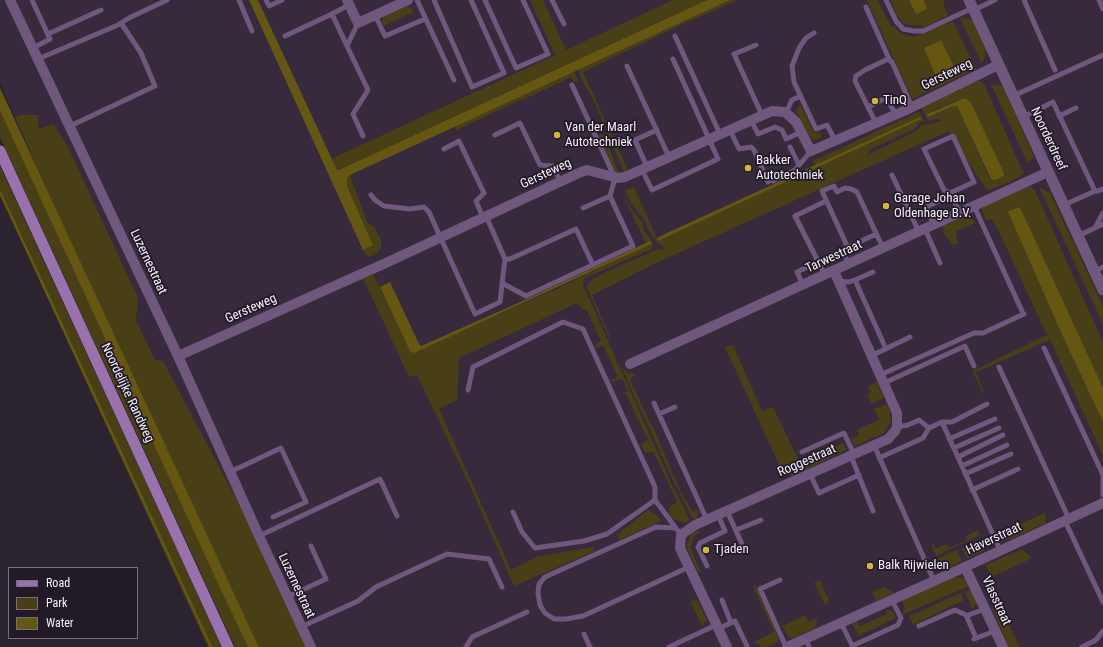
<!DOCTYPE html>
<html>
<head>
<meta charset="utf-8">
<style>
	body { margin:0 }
	#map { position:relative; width:1103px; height:647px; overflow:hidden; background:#2c2331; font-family:"Roboto Condensed",sans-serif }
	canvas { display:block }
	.legend { position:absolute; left:8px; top:567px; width:130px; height:72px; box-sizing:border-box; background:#221a27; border:1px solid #766e7a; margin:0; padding:5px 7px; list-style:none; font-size:12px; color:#f3edf7 }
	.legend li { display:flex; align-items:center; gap:8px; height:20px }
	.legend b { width:20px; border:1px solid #766e7a }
</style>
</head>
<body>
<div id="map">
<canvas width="1103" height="647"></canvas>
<ul class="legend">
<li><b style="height:5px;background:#9971ad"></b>Road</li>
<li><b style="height:11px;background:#483f16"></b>Park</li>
<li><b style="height:11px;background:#655712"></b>Water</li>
</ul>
</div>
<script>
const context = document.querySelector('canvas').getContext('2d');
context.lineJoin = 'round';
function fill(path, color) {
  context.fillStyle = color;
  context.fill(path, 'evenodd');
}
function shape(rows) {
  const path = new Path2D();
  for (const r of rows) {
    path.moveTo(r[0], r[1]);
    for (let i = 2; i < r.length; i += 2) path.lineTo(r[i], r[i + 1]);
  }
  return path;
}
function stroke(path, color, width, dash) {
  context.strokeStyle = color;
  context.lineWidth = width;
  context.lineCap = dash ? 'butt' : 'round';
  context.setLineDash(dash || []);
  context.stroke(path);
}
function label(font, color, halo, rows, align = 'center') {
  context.font = font + ' "Roboto Condensed",sans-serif';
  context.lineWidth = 3.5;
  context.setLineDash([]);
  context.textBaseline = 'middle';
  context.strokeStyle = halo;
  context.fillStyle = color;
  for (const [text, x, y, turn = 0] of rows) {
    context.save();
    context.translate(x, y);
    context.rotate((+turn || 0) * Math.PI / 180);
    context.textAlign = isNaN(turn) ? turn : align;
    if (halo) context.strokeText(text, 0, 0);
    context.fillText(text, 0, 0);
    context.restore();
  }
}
const built = shape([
	[0,0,1103,0,1103,631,1101,632,1103,637,1103,647,259,647,134,377,41,176,0,83]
]);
const green = shape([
	[530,0,543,0,566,50,673,0,707,0,343,168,336,169,331,159,555,55],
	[730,0,738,0,681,25,583,72,628,170,624,172,594,101,583,82,578,70],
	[867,0,878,0,891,27,894,26,899,32,906,35,914,37,953,21,976,69,912,99],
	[941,40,954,67,935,75,924,48],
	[890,0,909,0,916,14,927,7,924,0,945,0,943,4,948,15,922,28,922,25,910,25,903,23,897,15],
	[408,6,409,8,412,9,414,12,384,26,382,23,383,17],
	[963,17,972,20,985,48,986,54,983,62,981,62,960,18],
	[574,72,578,81,574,82,571,77,525,99,520,100,457,130,455,126],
	[978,80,984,84,1024,174,1009,182,987,191,949,131,658,262,592,295,611,339,610,340,587,288,589,282,602,274,658,249,662,250,665,248,657,242,647,228,646,222,631,203,625,190,634,187,658,241,765,191,765,189,815,165,813,161,918,112,920,112,924,122,920,122,914,129,871,149,866,156,916,131,922,125,935,123,943,120,936,119,928,121,921,106],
	[968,99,970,101,1004,175,989,177,957,106,951,107,928,116,927,114,939,108,961,100],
	[991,84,1003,86,1034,157,1028,164],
	[800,104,814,133,820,132,822,138,813,140,806,132,796,110],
	[0,111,87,300,248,647,235,647,0,137],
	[20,115,38,115,38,129,54,124,68,147,138,298,136,320,155,360,163,361,226,480,241,508,275,583,306,647,259,647,204,530,41,176,15,117],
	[599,135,604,135,619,174,615,173],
	[0,166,222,647,208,647,0,195],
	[350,175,367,222,375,228,381,240,381,248,375,255,368,257,363,250,373,245,347,186,347,179],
	[1031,186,1036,193,1103,342,1103,388,1020,207,1008,211,1064,339,1103,422,1103,455,1050,340,976,372,984,392,984,395,972,371,1047,335,1000,234,992,219,986,221,981,207],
	[1039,187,1050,193,1103,306,1103,324],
	[621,191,633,212,643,223,643,230,652,241,653,246,651,249,583,279,583,285,673,487,690,520,685,523,670,518,669,507,677,502,653,451,645,453,641,444,648,440,625,392,628,391,622,378,612,382,611,380,618,377,603,345,596,348,595,345,601,341,587,311,581,308,577,303,459,358,457,400,439,409,511,570,536,557,593,547,595,551,514,586,472,490,417,375,409,377,363,278,373,274,412,352,559,288,647,245],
	[968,215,971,219,976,222,956,232,958,244,953,245,943,232,943,226],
	[733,345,762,411,773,407,800,463,843,443,846,450,792,476,782,471,725,347],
	[620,364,626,372,636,375,630,379,647,417,655,431,679,488,692,511,698,510,697,518,693,519,672,478],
	[877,382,884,398,872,404,867,394,871,392,868,386],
	[887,404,890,412,891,421,884,433,855,446,851,440,859,435,857,430,879,420,874,409],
	[648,510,656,514,661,521,619,540,617,535],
	[1045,513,1046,523,1011,539,1006,540,998,534],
	[699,530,700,533,694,536,690,547,701,572,698,572,686,546,692,533],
	[978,530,980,535,936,556,931,545,934,544,936,549,946,544,949,548,967,540,966,536],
	[982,539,984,543,985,550,967,558,962,549],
	[1022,549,1032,558,992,577,985,565],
	[957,550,962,561,945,569,937,559],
	[953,577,965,578,971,585,902,615,905,609,902,600],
	[820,580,828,598,829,602,825,605,814,583],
	[755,585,779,639,778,642,767,647,760,647,759,645,754,642,774,632,753,586],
	[885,587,894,593,876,601,872,592],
	[972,589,978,602,972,609,965,592],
	[961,593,964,600,913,625,909,616],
	[998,599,1019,647,1009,647,992,608],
	[697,600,707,620,702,626,690,601],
	[886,609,894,612,896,618,858,636,852,623,856,621,860,626,887,614],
	[805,615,809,622,815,619,818,620,814,628,792,639,789,637,782,626]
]);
const water = shape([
	[249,0,258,0,337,170,343,168,707,0,730,0,350,175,347,179,347,186,373,245,363,250],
	[909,0,924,0,927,9,916,14],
	[941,40,954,67,935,75,924,48],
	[0,88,250,628,259,647,248,647,220,588,0,111],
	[965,98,970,101,1004,173,1004,176,995,180,992,179,989,175,957,106,951,107,928,117,927,114],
	[920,117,921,119,658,241,657,238,667,233],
	[1020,207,1103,388,1103,422,1064,339,1009,214,1008,211],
	[650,241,651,244,414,353,410,351,380,287,390,282,419,344,421,346,518,303]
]);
const stream = shape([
	[0,192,211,647]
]);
const service = shape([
	[32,0,50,39,33,48],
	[239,0,252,31],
	[266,0,269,6,282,0],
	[417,0,454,80],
	[434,0,472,87,504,73,471,0],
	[485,0,516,68,548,54,523,0],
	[552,0,564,24],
	[886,0,896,21,903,29,914,31,923,31,973,8],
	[1024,0,1055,70],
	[1099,0,1103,9],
	[866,7,890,61],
	[974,10,995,0],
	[375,15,385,36,425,19],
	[358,23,347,46,368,90,353,114,363,136],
	[814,33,806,38,799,48,792,66,794,82,816,129,827,125,835,140],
	[48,34,101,10],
	[285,36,332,14],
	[675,36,720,134],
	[756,45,734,54,762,115],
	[347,46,332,14,349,5],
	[38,59,118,25,129,18,167,0],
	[627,66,669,157],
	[1013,96,1103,55],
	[868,107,884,99,887,100,896,114],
	[786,113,792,100,801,96],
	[1059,116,1076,108],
	[1023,117,1053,102,1095,191],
	[751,120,758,134,775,127,782,130,786,139,801,132],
	[876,123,855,81,856,76,865,70,888,59,892,62,912,107],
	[70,126,155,86,141,53,121,23],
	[730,130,739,149,751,147,754,150,768,182],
	[495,135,520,123,540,165,553,166,560,181],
	[790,147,799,165],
	[444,149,459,141,484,193,476,201,483,218],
	[647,167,635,140,657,130],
	[642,170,652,190,718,159,673,59],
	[892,175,919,232],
	[773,181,795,170,811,151],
	[950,193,944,190,924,149,953,136,974,182,950,193,960,213],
	[371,195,375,200,384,206,410,209,424,207,429,212,475,314,500,302,505,259,486,216],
	[824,202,795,216,825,275],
	[1064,205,1095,191,1098,191,1103,189],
	[974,206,1022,311],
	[583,208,610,196],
	[934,225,926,207,941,200],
	[1095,228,1103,213],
	[925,229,940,263],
	[1078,236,1103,224],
	[848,248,822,191,834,186,837,192,845,188,851,189,857,192,883,248],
	[842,250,849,264],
	[505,259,510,259,576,229,593,265],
	[873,272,855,280,886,349],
	[1094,272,1103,267],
	[838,281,849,282,855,280],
	[502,283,526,296,633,246,610,196,615,178,572,85],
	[803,285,797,272,876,234],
	[1044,348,1103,475,1103,495],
	[871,356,910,337],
	[999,367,1069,519],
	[880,375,974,333,983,333,1024,314],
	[884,383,965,346,974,366],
	[468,390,473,367,563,322,583,329,655,487,655,500,681,535],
	[654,403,707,520],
	[659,414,675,407],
	[942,422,1000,550],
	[897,427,908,425,919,420,929,428,942,422,952,422,987,404],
	[949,439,995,419],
	[874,445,934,581],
	[954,448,999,428],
	[802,452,844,433,854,454],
	[851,456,873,511],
	[958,457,1003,435],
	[879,458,923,438,929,428],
	[962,466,1007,445],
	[230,472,281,448,306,502,273,517],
	[810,474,819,493,859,475],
	[965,474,1011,454],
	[972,490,1018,469],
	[727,511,742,544],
	[513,512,522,532,535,548,584,541,607,534,655,500],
	[1065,521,1103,602],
	[675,528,656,527,545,577,539,584,538,593,540,605,545,613,554,619,566,619,583,616,689,567],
	[736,530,761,520],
	[259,536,380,479,397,516],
	[707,566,698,547,700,543,725,531,718,515],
	[780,580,760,589,786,647],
	[287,597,326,579,311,546],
	[722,600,731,623],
	[966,616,985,609],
	[841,623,853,647],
	[919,626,955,610,966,615,976,638],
	[301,627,358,601,376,587,447,554,489,559,502,587],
	[718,629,735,621,747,646],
	[584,634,590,647],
	[806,639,809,647],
	[974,639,995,631],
	[852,646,898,625,901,618,892,600],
	[466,647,472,637,527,612],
	[669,647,716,625],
	[1082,647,1096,640,1103,631]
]);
const minor = shape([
	[10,0,178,356,259,536,311,647],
	[347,0,358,23,408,0],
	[178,356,388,262,581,172,587,170,618,178,625,177,772,111,785,112,796,122,811,151,904,111,998,65],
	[630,364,1048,172],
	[965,567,1003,647],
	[727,647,680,548,681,535,695,525,888,439,895,431,897,427,897,413,834,271],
	[787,647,965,567,1103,503]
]);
const tertiary = shape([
	[969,0,1103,290]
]);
const secondary = shape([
	[0,151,228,647]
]);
const markers = [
	[875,101,4,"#d1b736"],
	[557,135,4,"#d1b736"],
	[748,168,4,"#d1b736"],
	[886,206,4,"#d1b736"],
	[706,550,4,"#d1b736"],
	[870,566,4,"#d1b736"]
];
const streetNames = [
	["Gersteweg",947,75,-26],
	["Noorderdreef",1048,139,65],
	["Gersteweg",546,174,-25],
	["Tarwestraat",834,257,-25],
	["Luzernestraat",148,262,65],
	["Gersteweg",251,309,-24],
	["Noordelijke Randweg",127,393,65],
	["Roggestraat",807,461,-24],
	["Haverstraat",994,539,-25],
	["Luzernestraat",296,586,65],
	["Vlasstraat",996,601,65]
];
const poiNames = [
	["TinQ",883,101],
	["Van der Maarl",565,128],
	["Autotechniek",565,143],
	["Bakker",756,161],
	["Autotechniek",756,176],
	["Garage Johan",894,199],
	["Oldenhage B.V.",894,214],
	["Tjaden",714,550],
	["Balk Rijwielen",878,566]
];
fill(built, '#372a3d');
fill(green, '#483f16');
fill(water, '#655712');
stroke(stream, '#655712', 2.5);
stroke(service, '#70577d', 5);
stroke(minor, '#70577d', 10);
stroke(tertiary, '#70577d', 11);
stroke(secondary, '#9971ad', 11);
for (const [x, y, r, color] of markers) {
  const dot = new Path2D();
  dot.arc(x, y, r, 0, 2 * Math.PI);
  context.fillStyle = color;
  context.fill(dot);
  stroke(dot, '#221a27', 1.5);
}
label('13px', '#f3edf7', '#221a27', streetNames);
label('13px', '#f3edf7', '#221a27', poiNames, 'left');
</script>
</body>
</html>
